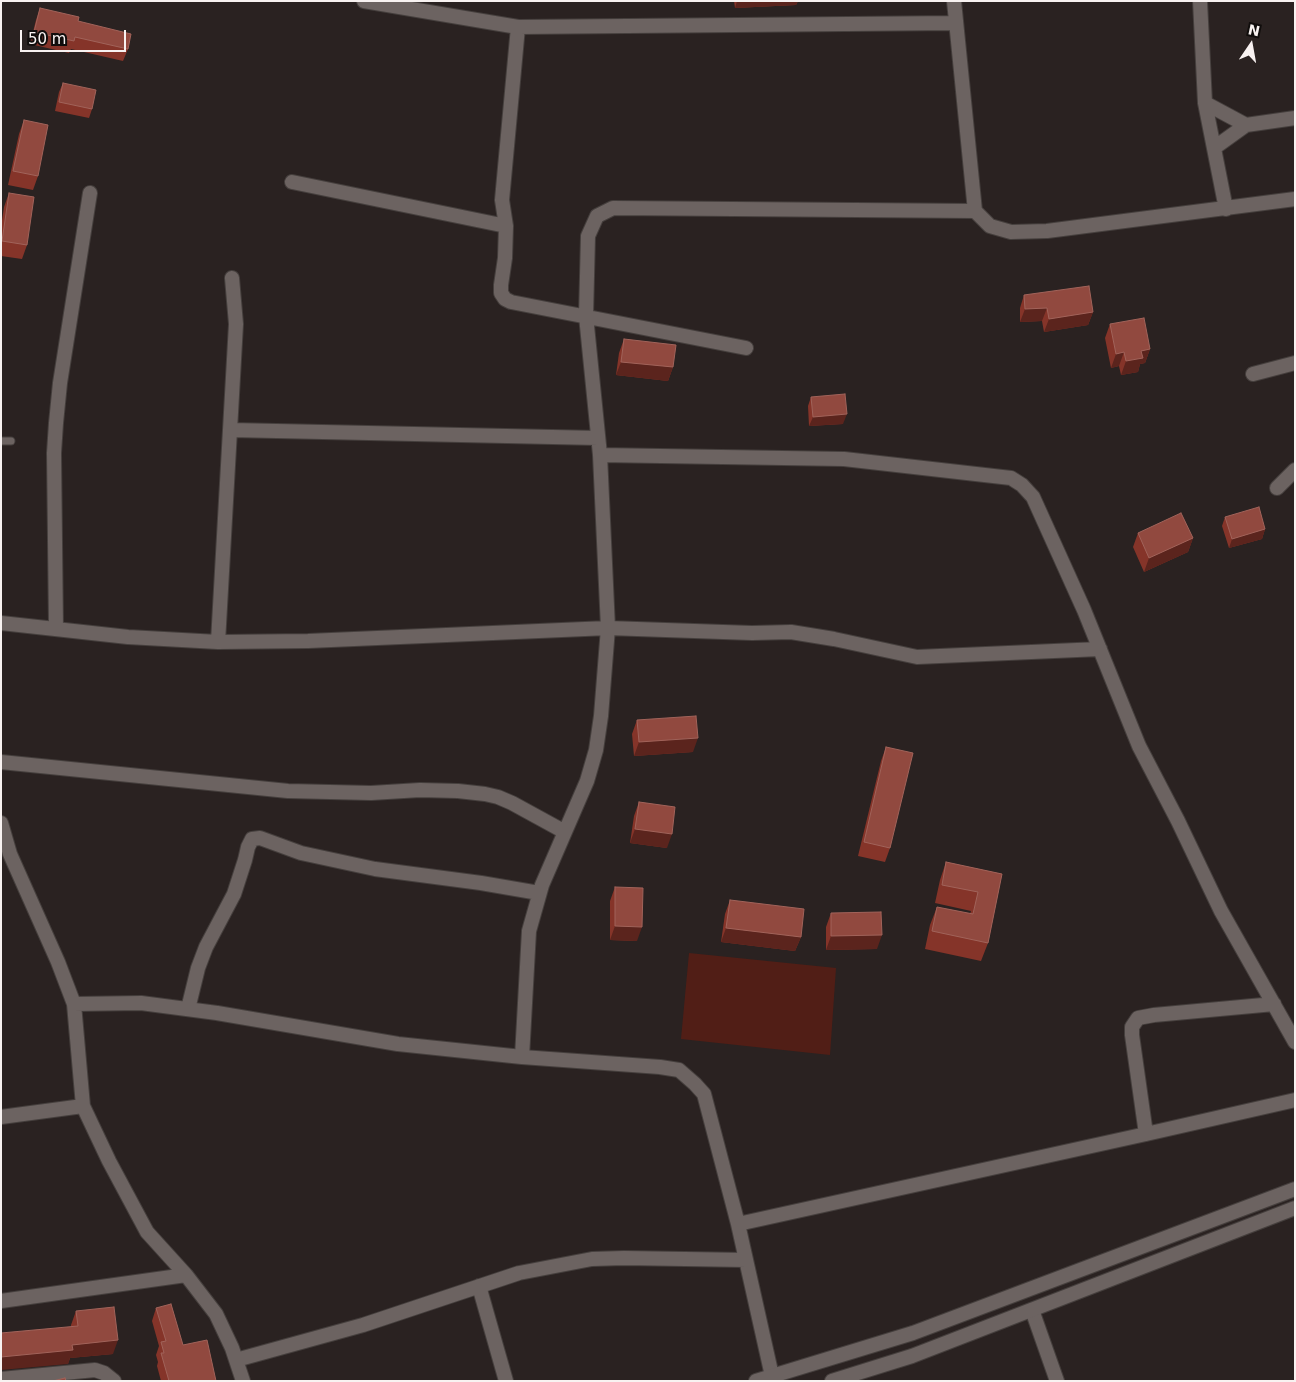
<!DOCTYPE html>
<html>
<head>
<meta charset="utf-8">
<style>
	body { margin:0 }
	#map { position:relative; width:1296px; height:1382px; overflow:hidden; background:#2a2221; font-family:"DejaVu Sans",sans-serif }
	canvas { display:block }
	.frame { position:absolute; inset:0; border:2px solid #f8f2f1; pointer-events:none }
	.north { position:absolute; left:1226px; top:20px; width:50px; height:50px; -webkit-text-stroke:4px #100d0c; paint-order:stroke; rotate:12deg; font-size:14px; font-weight:700; line-height:20px; text-align:center; color:#f8f2f1 }
	.north::after { content:''; display:block; margin:auto; width:18px; height:22px; background:#f8f2f1; clip-path:polygon(50% 0,100% 100%,50% 72%,0 100%) }
	.scale { position:absolute; left:20px; top:30px; width:106px; height:22px; box-sizing:border-box; border:2px solid #f8f2f1; border-top:0; padding-left:6px; font-size:15px; line-height:18px; white-space:nowrap; color:#f8f2f1; -webkit-text-stroke:4px #100d0c; paint-order:stroke }
</style>
</head>
<body>
<div id="map">
<canvas width="1296" height="1382"></canvas>
<div class="frame"></div>
<div class="north">N</div>
<div class="scale">50 m</div>
</div>
<script>
const context = document.querySelector('canvas').getContext('2d');
context.lineJoin = 'round';
function fill(path, color) {
  context.fillStyle = color;
  context.fill(path, 'evenodd');
}
function shape(rows) {
  const path = new Path2D();
  for (const r of rows) {
    path.moveTo(r[0], r[1]);
    for (let i = 2; i < r.length; i += 2) path.lineTo(r[i], r[i + 1]);
  }
  return path;
}
function stroke(path, color, width, dash) {
  context.strokeStyle = color;
  context.lineWidth = width;
  context.lineCap = dash ? 'butt' : 'round';
  context.setLineDash(dash || []);
  context.stroke(path);
}
const green = shape([
	[689,953,836,968,830,1055,681,1039]
]);
const service = shape([
	[1,441,11,441]
]);
const minor = shape([
	[364,1,518,27,955,23],
	[954,1,975,211,990,226,1011,232,1047,231,1295,199],
	[1200,1,1205,103,1226,209],
	[518,27,502,200,506,226,505,258,501,285,501,293,505,299,511,302,746,348],
	[1205,103,1246,125],
	[1214,148,1246,125,1295,118],
	[292,182,506,226],
	[1253,374,1295,363],
	[231,430,598,438],
	[600,455,844,459,1011,478,1022,485,1033,497,1084,610,1139,746,1178,821,1221,911,1295,1042],
	[1277,488,1295,470],
	[1,623,128,637,218,642,308,641,608,628,752,633,791,632,834,639,917,657,1100,649],
	[56,629,54,453,56,423,60,383,90,193],
	[218,642,236,324,232,278],
	[1,762,288,791,371,793,420,790,458,791,485,794,498,797,512,803,565,832],
	[1,823,10,854,58,962,74,1004,83,1106,109,1161,147,1232,186,1275,216,1314,232,1348,243,1381],
	[74,1004,141,1003,217,1013,398,1044,522,1057,660,1067,679,1070,695,1084,704,1094,738,1224,772,1376],
	[188,1009,198,968,206,947,234,894,245,860,248,847,252,839,260,838,301,853,375,869,481,883,539,893],
	[522,1057,529,931,542,885,587,781,596,750,601,716,608,628,600,455,586,316,588,236,597,216,613,208,975,211],
	[1,1117,83,1106],
	[1146,1134,1132,1035,1132,1027,1138,1018,1154,1015,1274,1004],
	[738,1224,1146,1134,1295,1100],
	[479,1286,506,1381],
	[1,1301,186,1275],
	[1032,1310,1057,1381],
	[236,1360,363,1325,519,1273,592,1259,624,1258,746,1260],
	[1,1379,95,1370,104,1373,114,1381]
]);
const tertiary = shape([
	[756,1381,913,1333,1295,1189],
	[832,1381,912,1356,1295,1208]
]);
const wall = shape([
	[734,1,798,1,796,5,735,8],
	[40,8,78,21,128,49,123,61,71,49,69,53,30,44,36,20],
	[63,83,92,109,89,118,55,111,59,92],
	[24,120,38,176,33,190,8,185,19,134],
	[9,193,27,245,22,259,1,256,1,227,4,207],
	[1024,295,1093,312,1088,325,1044,332,1042,321,1020,322,1020,308],
	[1110,324,1150,349,1145,363,1140,364,1138,372,1121,375,1119,366,1111,368,1105,338],
	[624,339,673,367,668,381,616,375,619,353],
	[811,397,843,424,809,426,808,406],
	[1225,517,1265,529,1262,539,1229,548,1222,526],
	[1138,533,1193,538,1188,552,1144,572,1133,547],
	[637,720,693,752,634,756,632,734],
	[886,747,890,848,885,862,858,856,881,761],
	[639,802,667,848,630,843,634,816],
	[946,862,1002,874,988,943,981,961,925,949,930,925,937,907,970,914,971,911,935,903,940,880],
	[615,887,637,941,610,940,610,901],
	[730,900,801,937,795,951,721,942,725,914],
	[831,913,877,949,826,950,826,927],
	[156,1308,183,1345,216,1381,161,1381,157,1366,158,1362,156,1355,159,1346,152,1321],
	[76,1311,113,1354,70,1358,68,1364,71,1325]
]);
const shadedWall = shape([
	[737,1,798,1,796,5,735,8],
	[1047,308,1042,321,1020,322,1025,309],
	[1093,312,1088,325,1044,332,1049,319],
	[1150,349,1145,363,1140,364,1138,372,1121,375,1126,361,1141,351],
	[1124,352,1119,366,1111,368,1116,354],
	[621,362,673,367,668,381,616,375],
	[847,414,843,424,809,426,813,417],
	[1265,529,1262,539,1229,548,1232,539],
	[1193,538,1188,552,1144,572,1149,558],
	[698,738,693,752,634,756,639,742],
	[635,829,672,834,667,848,630,843],
	[615,926,642,927,637,941,610,940],
	[726,928,801,937,795,951,721,942],
	[882,935,877,949,826,950,831,936],
	[118,1340,113,1354,70,1358,68,1364,1,1370,1,1357,72,1345]
]);
const building = shape([
	[40,8,79,17,78,21,131,34,128,49,75,37,74,41,34,32,40,8],
	[63,83,96,90,92,109,59,102,63,83],
	[24,120,48,125,38,176,13,171,24,120],
	[9,193,34,197,27,245,2,241,9,193],
	[1089,286,1093,312,1049,319,1047,308,1025,309,1024,295,1089,286],
	[1144,318,1150,349,1141,351,1143,358,1126,361,1124,352,1116,354,1110,324,1144,318],
	[624,339,676,345,673,367,621,362,624,339],
	[845,394,847,414,813,417,811,397,845,394],
	[1259,507,1265,529,1232,539,1225,517,1259,507],
	[1181,513,1193,538,1149,558,1138,533,1181,513],
	[696,716,698,738,639,742,637,720,696,716],
	[886,747,913,753,890,848,864,842,886,747],
	[639,802,675,807,672,834,635,829,639,802],
	[946,862,1002,874,988,943,932,931,937,907,973,914,978,892,942,885,946,862],
	[615,887,643,888,642,927,615,926,615,887],
	[730,900,804,909,801,937,726,928,730,900],
	[881,912,882,935,831,936,831,913,881,912],
	[171,1304,183,1345,207,1340,216,1381,169,1381,161,1353,164,1353,161,1342,166,1341,156,1308,171,1304],
	[114,1307,118,1340,72,1345,73,1350,1,1357,1,1333,78,1326,76,1311,114,1307],
	[65,1378,66,1381,53,1381,65,1378]
]);
fill(green, '#511e16');
stroke(service, '#453f3d', 9);
stroke(minor, '#453f3d', 16);
stroke(tertiary, '#453f3d', 16);
stroke(service, '#6c6361', 7);
stroke(minor, '#6c6361', 14);
stroke(tertiary, '#6c6361', 14);
fill(wall, '#853429');
fill(shadedWall, '#5b241d');
fill(building, '#91493f');
stroke(building, '#a1635a', 1);
</script>
</body>
</html>
